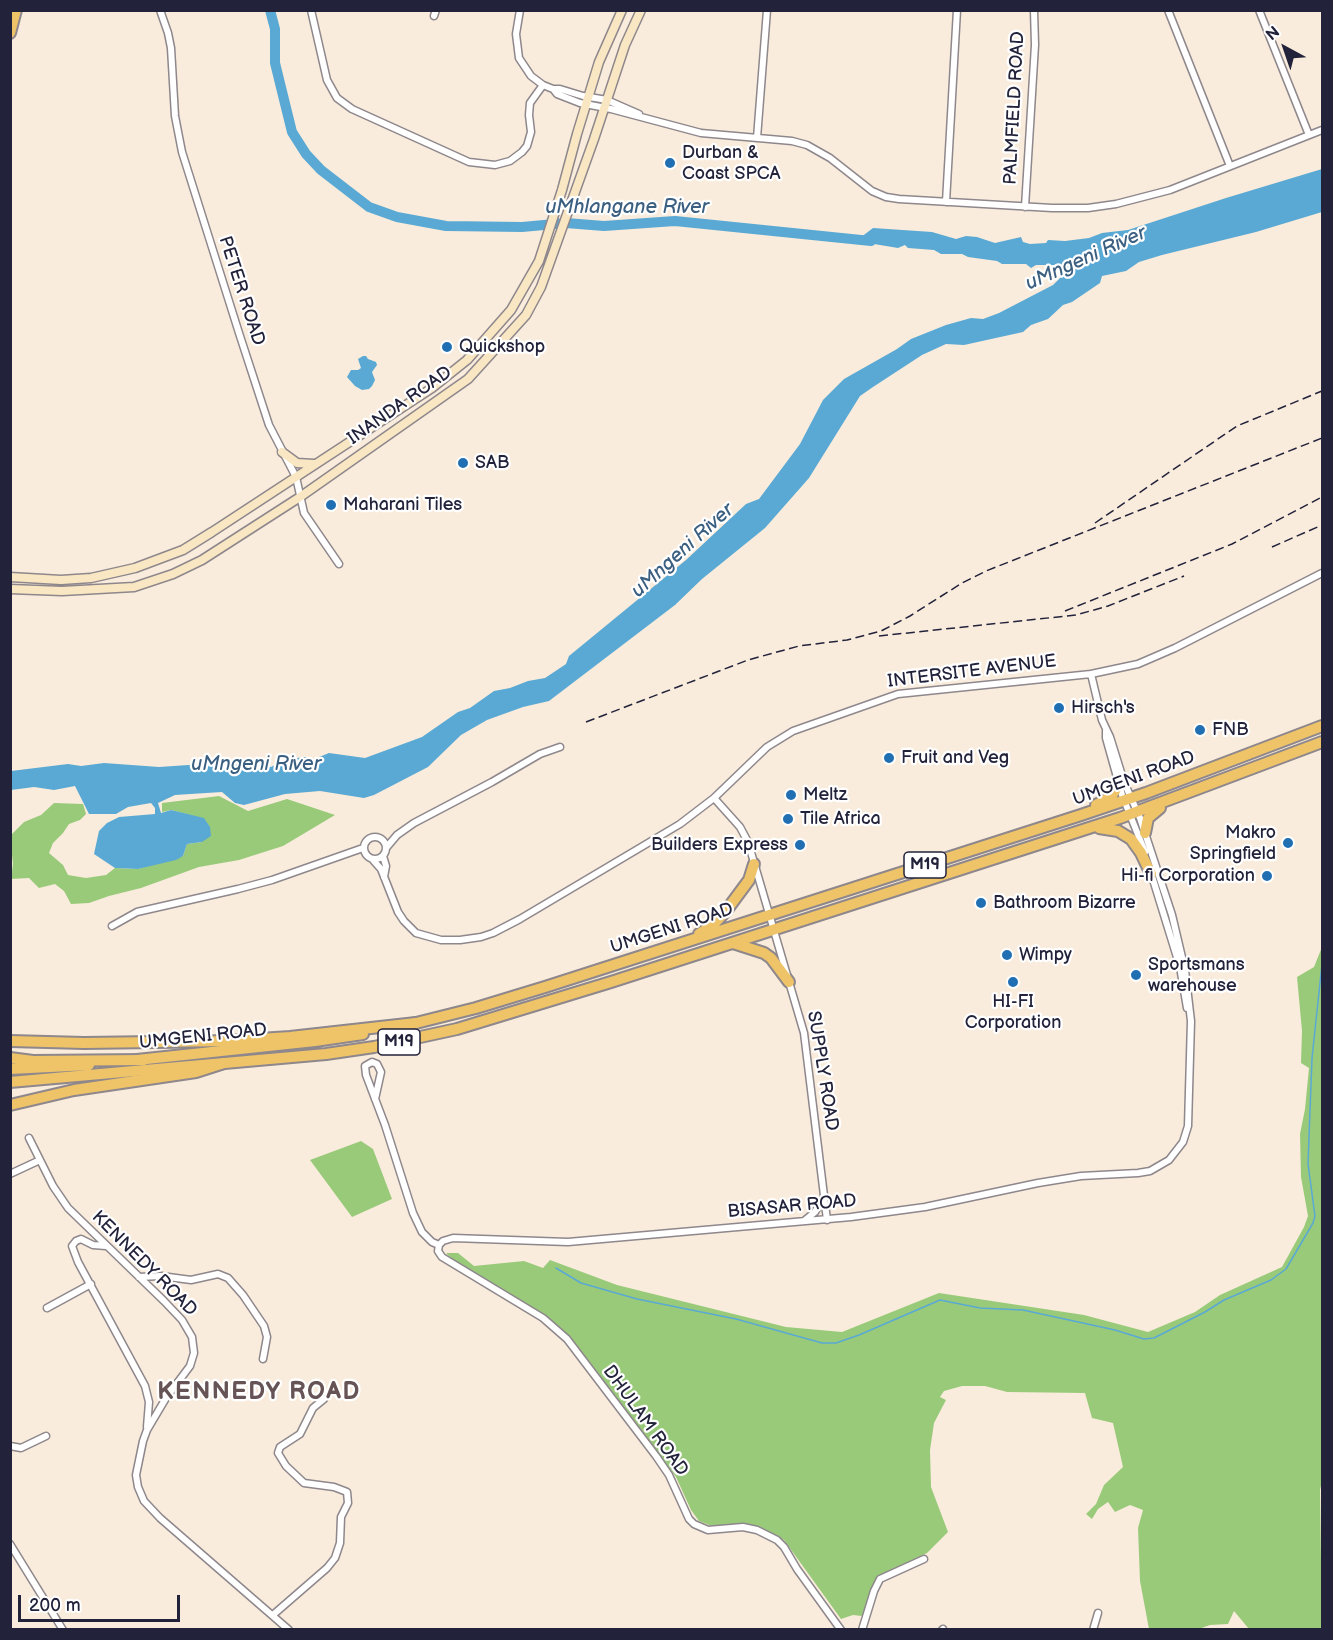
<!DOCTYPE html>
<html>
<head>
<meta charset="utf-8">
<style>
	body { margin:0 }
	#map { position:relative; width:1333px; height:1640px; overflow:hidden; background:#f9ecdc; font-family:"Balsamiq Sans",sans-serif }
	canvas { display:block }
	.frame { position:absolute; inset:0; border:12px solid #22223b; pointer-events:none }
	.north { position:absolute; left:1255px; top:18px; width:60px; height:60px; -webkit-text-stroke:4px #fff; paint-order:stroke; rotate:320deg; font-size:16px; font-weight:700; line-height:24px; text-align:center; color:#22223b }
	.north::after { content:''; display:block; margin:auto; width:21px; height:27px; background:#22223b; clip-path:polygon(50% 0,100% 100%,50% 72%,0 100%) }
	.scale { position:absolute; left:18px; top:1595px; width:162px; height:27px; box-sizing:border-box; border:3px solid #22223b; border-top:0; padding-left:8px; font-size:18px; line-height:21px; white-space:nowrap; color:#22223b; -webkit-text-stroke:4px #fff; paint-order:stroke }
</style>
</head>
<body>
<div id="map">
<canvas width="1333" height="1640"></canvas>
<div class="frame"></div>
<div class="north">N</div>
<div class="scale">200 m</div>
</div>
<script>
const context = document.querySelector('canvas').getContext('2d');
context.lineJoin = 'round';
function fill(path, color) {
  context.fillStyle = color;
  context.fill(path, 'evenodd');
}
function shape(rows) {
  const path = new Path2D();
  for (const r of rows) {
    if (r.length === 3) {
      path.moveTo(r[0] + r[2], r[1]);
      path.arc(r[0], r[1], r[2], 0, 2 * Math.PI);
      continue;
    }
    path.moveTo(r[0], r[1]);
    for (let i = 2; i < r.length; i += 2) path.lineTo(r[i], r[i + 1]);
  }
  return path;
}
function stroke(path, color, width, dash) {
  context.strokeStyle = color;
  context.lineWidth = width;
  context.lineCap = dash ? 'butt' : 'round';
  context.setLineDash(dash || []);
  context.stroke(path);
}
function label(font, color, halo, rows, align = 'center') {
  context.font = font + ' "Balsamiq Sans",sans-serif';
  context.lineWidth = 4.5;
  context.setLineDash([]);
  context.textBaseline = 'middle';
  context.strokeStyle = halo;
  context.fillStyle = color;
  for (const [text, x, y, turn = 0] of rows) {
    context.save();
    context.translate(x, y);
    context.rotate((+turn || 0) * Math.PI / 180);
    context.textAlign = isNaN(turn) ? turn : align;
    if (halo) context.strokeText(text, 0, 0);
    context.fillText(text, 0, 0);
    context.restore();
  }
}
const green = shape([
	[219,796,248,811,287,799,335,815,283,846,239,860,199,867,141,888,109,896,89,903,71,904,64,891,55,884,39,888,29,878,11,879,13,864,10,836,24,822,41,815,54,803,83,804,86,814,80,820,69,824,63,833,53,843,49,853,63,865,68,875,86,878,106,875,115,868,138,869,183,856,187,844,202,842,186,814,171,810,162,812,162,803],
	[1322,947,1322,1481,1320,1490,1322,1629,1249,1629,1234,1611,1228,1624,1210,1625,1199,1629,1149,1629,1140,1581,1138,1528,1143,1510,1130,1505,1115,1512,1108,1502,1098,1509,1092,1519,1086,1514,1096,1504,1104,1485,1123,1467,1113,1423,1092,1418,1085,1393,1007,1392,985,1386,962,1386,944,1391,940,1397,946,1400,934,1423,930,1450,931,1487,948,1532,927,1553,881,1575,876,1581,862,1616,853,1615,841,1619,784,1540,764,1529,748,1525,714,1527,699,1521,691,1510,676,1477,571,1340,554,1323,455,1262,446,1253,458,1253,474,1266,524,1261,543,1268,550,1260,617,1285,786,1327,842,1332,939,1293,1084,1315,1148,1332,1195,1312,1220,1295,1282,1267,1304,1227,1308,1216,1301,1177,1300,1134,1305,1109,1309,1068,1301,1063,1302,1031,1297,977,1314,967],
	[361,1141,373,1149,392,1199,352,1217,310,1160]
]);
const water = shape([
	[1322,169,1322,212,1256,232,1162,255,1139,262,1126,271,1102,276,1100,283,1072,302,1063,305,1048,319,1031,325,1023,332,964,345,946,344,922,355,873,387,860,396,809,478,765,528,702,579,675,605,549,701,523,707,487,720,461,735,428,767,374,795,364,798,320,791,285,794,244,805,235,803,222,792,175,795,158,803,161,813,171,810,204,818,210,827,211,836,202,842,187,844,183,856,176,860,138,869,115,868,94,854,99,831,107,823,119,817,155,814,155,808,151,803,128,807,116,814,89,814,75,786,54,790,34,787,11,790,11,771,68,764,81,766,104,763,159,767,203,764,222,766,247,763,271,767,287,759,307,757,312,760,329,753,365,758,422,737,458,712,470,708,494,691,510,688,528,681,545,678,566,664,569,656,686,560,746,504,759,499,800,444,823,400,844,379,897,349,911,339,946,325,971,318,983,319,999,313,1053,285,1068,270,1065,265,1036,265,1031,268,1026,264,1002,264,997,261,968,257,962,254,941,254,934,250,908,248,905,245,898,248,856,241,873,228,932,232,956,239,966,236,977,237,995,243,1021,237,1023,242,1030,244,1046,243,1048,240,1065,241,1089,238,1102,233,1128,230,1226,198],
	[363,356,366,356,368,359,376,362,377,365,372,372,375,380,372,386,369,389,362,390,355,386,347,377,351,370,358,370,361,368,358,359]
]);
const stream = shape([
	[556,1268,581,1283,637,1299,736,1319,822,1343,836,1343,859,1335,940,1300,980,1308,1023,1310,1115,1330,1144,1339,1154,1338,1205,1312,1224,1300,1271,1280,1286,1269,1313,1223,1315,1216,1308,1164,1309,1137,1312,1058,1322,964]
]);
const river = shape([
	[270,10,275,29,275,63,292,132,306,154,321,170,369,207,397,217,446,226,522,227,566,223,604,226,675,221,871,241]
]);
const minor = shape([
	[160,10,168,33,171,48,175,116,182,152,239,333,269,425,296,477,304,513,339,564],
	[311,10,327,80,337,98,352,109,469,162,495,165,510,161,522,152,527,146,531,132,529,115,530,103,543,85],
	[520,10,516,34,519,58,531,76,543,85,553,89,557,94,580,103,611,109,701,133,792,141,807,145,830,158,872,191,886,197,899,199,1052,208,1088,208,1116,204,1170,190,1322,130],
	[1168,10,1230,166],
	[1259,10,1309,135],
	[434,16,436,10],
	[553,89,560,89,583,96,607,100,639,114],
	[757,138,767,10],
	[946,202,957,10],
	[1025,207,1035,45,1034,10],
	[1106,731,1106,738,1122,795,1145,852],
	[714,798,740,827,748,842,804,1033,827,1220],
	[375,848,11],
	[386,848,397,835,414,823,492,782,540,754,560,747],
	[383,856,386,866,384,877],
	[373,860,381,869,398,912,404,921,416,933,441,940,460,940,481,937,493,933,520,919,680,824,714,798,767,747,793,731,898,694,1091,674,1138,664,1175,648,1322,573],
	[1151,873,1180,967,1187,1008],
	[112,926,137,912,238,889,272,880,363,848],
	[375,1099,381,1072,377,1064,372,1062,365,1066,366,1075,385,1125,413,1213,422,1232,432,1242,439,1245],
	[29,1138,53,1186,68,1208,164,1301,182,1320,192,1337,194,1353,190,1366,166,1398,147,1430,143,1441,136,1475,138,1487,144,1501,160,1518,289,1630],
	[10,1174,40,1160],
	[804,1221,815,1212,824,1197],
	[439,1245,443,1241,453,1238,568,1242,851,1217,925,1207,1038,1183,1081,1176,1138,1173,1150,1171,1169,1160,1183,1142,1188,1126,1191,1021,1185,970,1172,915,1140,818,1124,782,1110,737,1102,720,1091,674],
	[439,1245,438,1251,442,1257,543,1318,567,1339,656,1456,669,1475,689,1519,694,1524,708,1530,743,1527,757,1530,777,1540,784,1547,797,1569,841,1630],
	[106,1246,93,1245,81,1239,76,1241,72,1246,78,1262,145,1386,149,1402,147,1427],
	[139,1277,161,1276,191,1280,218,1274,228,1278,243,1295,264,1326,267,1337,263,1359],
	[47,1308,91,1284],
	[10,1446,21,1448,46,1436],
	[10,1544,63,1630],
	[274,1614,327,1568,335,1558,340,1543,341,1517,348,1503,347,1492,334,1487,304,1483,286,1466,278,1453,280,1447,300,1434,313,1408,324,1399],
	[862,1630,874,1591,880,1579,924,1559],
	[942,1630,943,1629],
	[1093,1630,1098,1613]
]);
const secondary = shape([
	[282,452,297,463,314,464],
	[10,577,61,580,91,578,135,568,183,550,212,532,432,388,467,360,511,310,539,261,562,190,577,134,599,62,622,10],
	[10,589,62,591,134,587,173,574,202,560,300,497,468,379,526,315,541,287,594,139,625,45,641,10]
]);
const trunk = shape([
	[1096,805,1111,797,1116,789,1118,781],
	[1099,828,1118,831,1131,839,1141,853,1151,874],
	[1145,833,1148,818,1160,808],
	[699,934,713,925,726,911,749,880,754,864],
	[733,943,764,953,771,958,789,982],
	[408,1025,476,1008,545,987,1081,815,1146,793,1322,726],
	[137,1060,315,1041,363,1034],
	[10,1069,89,1065],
	[10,1082,326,1054,374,1047,457,1029,611,982,1120,818,1322,742]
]);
const motorway = shape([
	[10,33,16,10],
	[10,1041,84,1043,229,1041,290,1037,416,1023],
	[10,1058,33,1061,144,1060],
	[10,1105,74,1090,196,1072,224,1063]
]);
const rail = shape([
	[1095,523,1237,426,1322,391],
	[1272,547,1322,525],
	[1065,611,1232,544,1322,497],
	[879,636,1076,615,1108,606,1184,576],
	[586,722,748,660,799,646,847,640,881,631,910,616,962,583,986,571,1322,438]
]);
const markers = [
	[670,163,6,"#1f6fb2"],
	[447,347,6,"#1f6fb2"],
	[463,463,6,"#1f6fb2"],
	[331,505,6,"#1f6fb2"],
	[1059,708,6,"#1f6fb2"],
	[1200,730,6,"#1f6fb2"],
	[889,758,6,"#1f6fb2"],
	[791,795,6,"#1f6fb2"],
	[788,819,6,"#1f6fb2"],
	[1288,843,6,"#1f6fb2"],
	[800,845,6,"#1f6fb2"],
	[1267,876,6,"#1f6fb2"],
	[981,903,6,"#1f6fb2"],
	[1007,955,6,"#1f6fb2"],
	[1136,975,6,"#1f6fb2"],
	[1013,982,6,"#1f6fb2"]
];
const shields = [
	[925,865,42],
	[399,1042,42]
];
const shieldNames = [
	["M19",925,865],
	["M19",399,1042]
];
const streetNames = [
	["PALMFIELD ROAD",1015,108,-87],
	["PETER ROAD",241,291,72],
	["INANDA ROAD",400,406,-35],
	["INTERSITE AVENUE",972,672,-7],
	["UMGENI ROAD",1134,779,-20],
	["UMGENI ROAD",672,929,-18],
	["UMGENI ROAD",203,1037,-6],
	["SUPPLY ROAD",822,1071,81],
	["BISASAR ROAD",792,1207,-5],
	["KENNEDY ROAD",144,1264,45],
	["DHULAM ROAD",645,1421,54]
];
const poiNames = [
	["Durban &",682,153],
	["Coast SPCA",682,174],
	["Quickshop",459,347],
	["SAB",475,463],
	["Maharani Tiles",343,505],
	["Hirsch's",1071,708],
	["FNB",1212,730],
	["Fruit and Veg",901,758],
	["Meltz",803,795],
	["Tile Africa",800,819],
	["Makro",1276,833,"right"],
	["Springfield",1276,854,"right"],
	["Builders Express",788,845,"right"],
	["Hi-fi Corporation",1255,876,"right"],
	["Bathroom Bizarre",993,903],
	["Wimpy",1019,955],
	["Sportsmans",1148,965],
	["warehouse",1148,986],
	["HI-FI",1013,1002,"center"],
	["Corporation",1013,1023,"center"]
];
const waterNames = [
	["uMhlangane River",627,208],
	["uMngeni River",1086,259,-24],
	["uMngeni River",683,551,-42],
	["uMngeni River",256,765]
];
const districtNames = [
	["KENNEDY ROAD",259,1393]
];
fill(green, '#99ca7a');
fill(water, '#5aa9d4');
stroke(stream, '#5aa9d4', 1.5);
stroke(river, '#5aa9d4', 10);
stroke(minor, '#8e878c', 9);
stroke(secondary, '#8e878c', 11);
stroke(trunk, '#8e878c', 14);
stroke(motorway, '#8e878c', 14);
stroke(minor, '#fff', 6);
stroke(secondary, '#f9e7c3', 8);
stroke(trunk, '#efc469', 10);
stroke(motorway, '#efc469', 10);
stroke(rail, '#22223b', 1.5, [9, 4.5]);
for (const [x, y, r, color] of markers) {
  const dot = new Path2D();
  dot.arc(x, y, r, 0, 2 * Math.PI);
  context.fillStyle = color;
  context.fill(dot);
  stroke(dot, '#fff', 2);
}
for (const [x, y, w] of shields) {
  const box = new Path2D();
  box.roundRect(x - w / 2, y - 13, w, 26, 4.5);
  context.fillStyle = '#fff';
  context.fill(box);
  stroke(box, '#22223b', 1.5);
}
label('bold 16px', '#22223b', null, shieldNames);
label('18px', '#22223b', '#fff', streetNames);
label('18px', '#22223b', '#fff', poiNames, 'left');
label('italic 20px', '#3b5f80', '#fff', waterNames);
context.letterSpacing = '1.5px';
label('bold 24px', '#665355', '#fff', districtNames);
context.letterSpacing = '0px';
</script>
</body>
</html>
